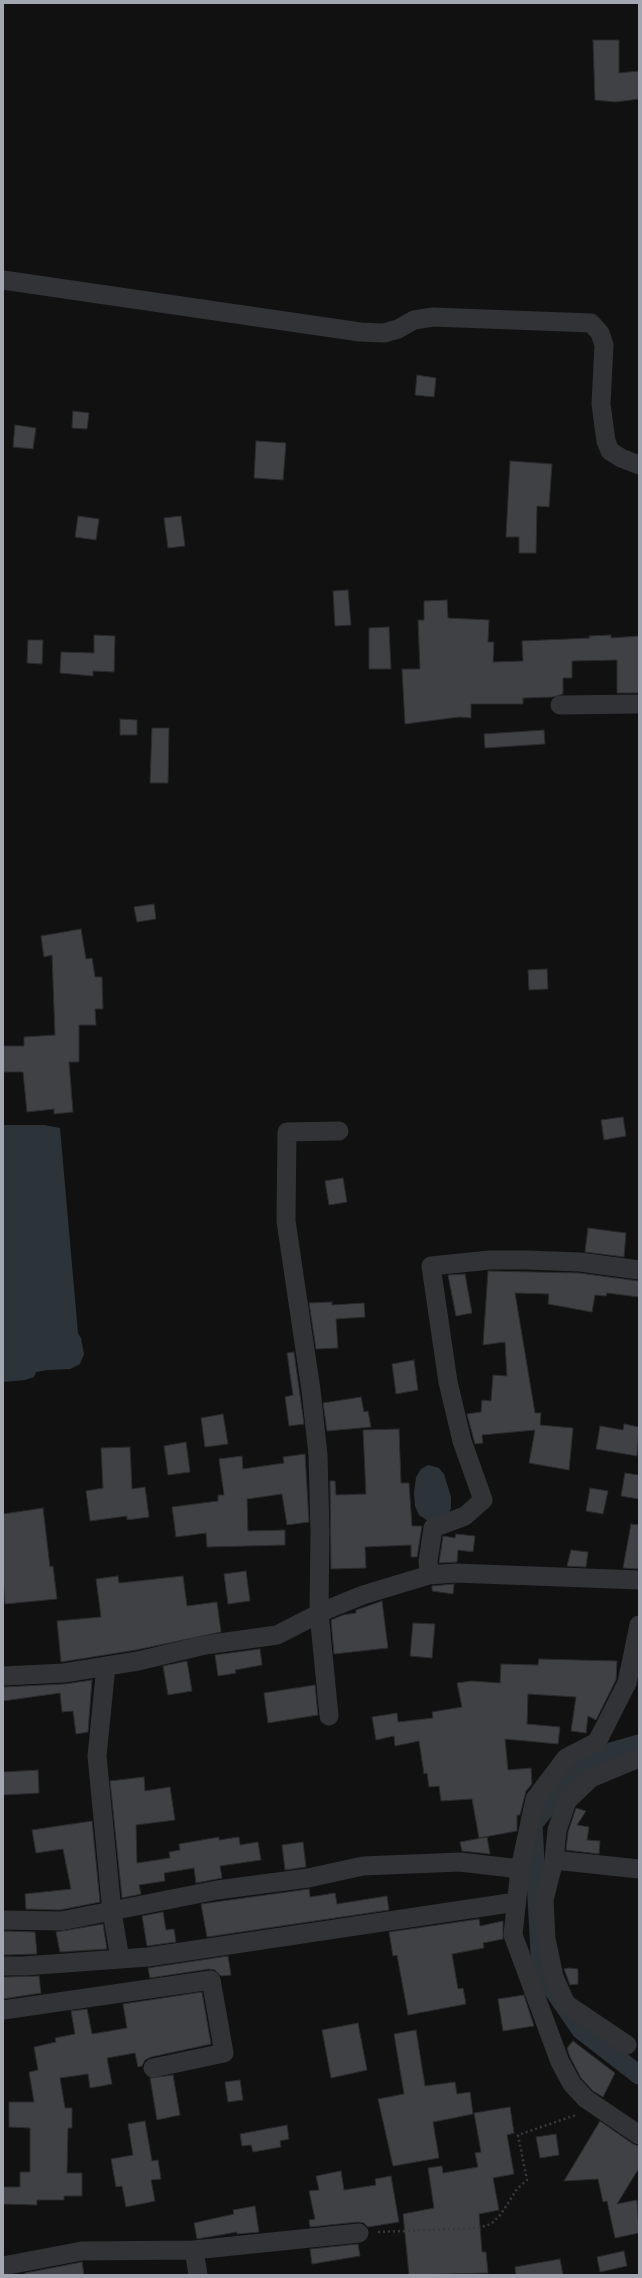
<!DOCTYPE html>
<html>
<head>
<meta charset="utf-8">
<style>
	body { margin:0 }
	#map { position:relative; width:642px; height:2278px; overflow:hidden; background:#111112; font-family:Inter,sans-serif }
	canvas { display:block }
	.frame { position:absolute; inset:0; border:4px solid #a3a7b1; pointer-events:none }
</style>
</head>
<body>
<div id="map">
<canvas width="642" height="2278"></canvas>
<div class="frame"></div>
</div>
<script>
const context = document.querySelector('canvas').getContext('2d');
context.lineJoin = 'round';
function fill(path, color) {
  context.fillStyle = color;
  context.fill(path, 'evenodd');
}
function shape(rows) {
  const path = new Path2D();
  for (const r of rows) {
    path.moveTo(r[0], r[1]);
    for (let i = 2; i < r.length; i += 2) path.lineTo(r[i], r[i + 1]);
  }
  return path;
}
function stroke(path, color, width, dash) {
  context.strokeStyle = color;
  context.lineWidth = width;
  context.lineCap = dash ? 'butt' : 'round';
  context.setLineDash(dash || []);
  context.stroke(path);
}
const water = shape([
	[3,1125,44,1125,60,1128,78,1333,81,1338,84,1354,80,1364,70,1369,48,1370,36,1372,34,1377,25,1380,3,1382],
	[428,1465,439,1468,444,1474,451,1497,451,1508,449,1513,428,1521,419,1515,415,1506,414,1493,416,1477,421,1469]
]);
const canal = shape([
	[639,1744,587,1759,533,1824,541,1972,581,2030,639,2075]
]);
const building = shape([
	[593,40,619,40,619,73,639,71,639,99,615,102,595,100,593,40],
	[417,375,436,378,434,397,415,395,417,375],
	[73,411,89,413,87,429,72,428,73,411],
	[15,425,36,428,33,449,13,447,15,425],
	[256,441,286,443,283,480,254,478,256,441],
	[510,461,552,464,549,507,537,506,536,553,519,553,519,537,506,537,510,461],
	[78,516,99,519,96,540,75,537,78,516],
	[181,516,185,546,168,548,164,518,181,516],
	[348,590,351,625,335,626,333,591,348,590],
	[447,600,448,618,489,620,488,642,494,642,493,662,523,661,522,641,590,638,589,636,611,635,611,638,639,636,639,693,617,693,617,660,572,661,572,678,563,678,563,694,553,697,523,698,523,704,471,704,471,718,459,717,405,724,402,669,420,669,418,620,424,620,424,601,447,600],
	[389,627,391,669,369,669,369,628,389,627],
	[94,635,115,636,114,672,93,671,93,676,60,673,61,652,94,653,94,635],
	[28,640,43,640,42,664,27,663,28,640],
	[120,719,137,720,137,735,120,735,120,719],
	[152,728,169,728,168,783,150,783,152,728],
	[544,730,545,744,485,748,484,734,544,730],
	[154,904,156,919,137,922,134,907,154,904],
	[81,929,86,959,92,958,95,977,102,977,103,1009,95,1009,96,1025,79,1025,79,1062,69,1062,73,1112,54,1114,54,1109,27,1112,23,1072,3,1072,3,1046,24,1046,24,1037,55,1035,52,955,44,957,41,936,81,929],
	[547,969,548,989,529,990,528,970,547,969],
	[623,1117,626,1136,604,1140,601,1120,623,1117],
	[343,1178,347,1202,329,1205,325,1181,343,1178],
	[588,1228,626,1233,624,1257,585,1252,588,1228],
	[488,1271,579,1273,639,1281,639,1297,607,1293,606,1296,595,1295,592,1312,548,1304,549,1294,515,1293,535,1413,541,1413,540,1425,573,1428,569,1470,529,1463,535,1430,482,1435,483,1443,475,1444,467,1414,481,1412,482,1400,491,1401,493,1375,507,1376,505,1342,483,1345,488,1271],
	[465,1274,472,1313,456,1316,448,1275,465,1274],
	[332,1302,332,1305,364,1303,365,1317,336,1319,338,1348,316,1349,309,1303,332,1302],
	[294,1352,304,1424,289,1426,285,1397,293,1395,287,1353,294,1352],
	[414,1360,418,1390,396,1394,392,1364,414,1360],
	[361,1397,364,1412,368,1411,371,1427,327,1431,323,1403,361,1397],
	[223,1414,228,1444,205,1447,201,1418,223,1414],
	[624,1424,639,1427,637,1456,596,1449,600,1426,623,1430,624,1424],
	[399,1429,401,1483,409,1483,412,1526,422,1526,417,1557,411,1557,411,1545,365,1547,366,1568,331,1569,330,1481,335,1481,336,1495,366,1494,363,1430,399,1429],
	[186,1442,190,1472,168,1475,164,1446,186,1442],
	[130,1447,132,1489,145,1487,149,1517,127,1520,127,1516,90,1521,86,1491,103,1488,101,1448,130,1447],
	[305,1454,309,1522,287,1525,282,1494,247,1499,248,1531,285,1530,285,1545,207,1547,206,1533,176,1537,172,1507,218,1501,218,1495,224,1495,219,1459,242,1456,243,1469,284,1463,283,1457,305,1454],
	[625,1473,639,1475,639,1499,621,1496,625,1473],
	[590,1488,608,1491,603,1514,586,1511,590,1488],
	[43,1508,50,1567,53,1566,57,1599,5,1604,3,1579,3,1514,43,1508],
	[631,1524,639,1525,639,1569,623,1568,631,1524],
	[456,1534,475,1536,473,1552,458,1550,457,1562,439,1563,443,1536,455,1538,456,1534],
	[571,1550,588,1552,586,1567,567,1566,571,1550],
	[246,1571,250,1601,228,1604,224,1574,246,1571],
	[118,1576,119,1583,183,1576,187,1606,217,1602,221,1632,136,1650,61,1662,57,1621,101,1617,96,1579,118,1576],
	[454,1584,453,1594,432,1591,432,1586,454,1584],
	[382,1601,388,1648,334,1654,331,1620,343,1615,356,1613,356,1610,382,1601],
	[413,1623,435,1624,432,1658,410,1656,413,1623],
	[260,1649,262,1665,235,1670,236,1673,218,1676,215,1655,260,1649],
	[539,1659,617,1661,616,1680,596,1720,588,1716,586,1733,571,1731,576,1697,528,1694,527,1724,560,1727,558,1744,505,1739,508,1770,531,1768,532,1784,526,1791,520,1815,517,1815,517,1831,479,1838,472,1799,441,1801,439,1786,429,1787,427,1773,424,1774,419,1741,395,1746,394,1736,376,1740,372,1717,397,1713,398,1722,433,1718,432,1712,462,1707,457,1683,471,1681,500,1683,501,1664,538,1665,539,1659],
	[187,1661,192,1691,168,1695,163,1666,187,1661],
	[92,1680,88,1732,76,1734,73,1711,62,1712,60,1693,3,1701,3,1687,65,1684,92,1680],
	[315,1685,318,1715,268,1723,264,1693,315,1685],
	[38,1770,39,1793,3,1795,3,1772,38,1770],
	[144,1777,145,1791,170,1787,175,1820,136,1825,137,1863,170,1858,169,1852,180,1850,179,1844,219,1837,219,1840,239,1837,240,1845,258,1842,261,1860,220,1866,222,1878,196,1883,194,1868,164,1873,165,1881,139,1885,141,1894,122,1898,110,1781,144,1777],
	[576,1808,586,1811,577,1825,589,1827,587,1840,600,1841,599,1854,566,1850,568,1832,576,1808],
	[92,1821,100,1902,60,1910,26,1909,25,1894,71,1889,63,1849,36,1853,32,1830,92,1821],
	[487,1837,490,1854,462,1851,460,1842,487,1837],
	[303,1842,306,1867,285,1870,282,1845,303,1842],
	[309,1889,310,1897,335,1893,337,1904,387,1896,389,1910,207,1937,201,1904,309,1889],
	[163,1912,166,1930,174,1929,176,1942,147,1946,142,1916,163,1912],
	[479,1919,480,1926,503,1921,503,1939,483,1943,484,1948,452,1954,458,1989,463,1988,466,2004,408,2015,397,1955,393,1956,389,1932,479,1919],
	[103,1924,107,1949,60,1952,56,1932,103,1924],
	[3,1931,35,1932,37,1954,3,1955,3,1931],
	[228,1956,231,1975,221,1976,215,1970,209,1969,150,1978,148,1968,228,1956],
	[569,1968,578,1969,578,1984,570,1985,564,1969,569,1968],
	[39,1976,41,1993,3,1999,3,1977,39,1976],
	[202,1992,211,2044,151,2057,145,2060,142,2066,138,2067,135,2053,107,2058,112,2084,90,2088,88,2074,60,2078,65,2108,72,2108,72,2128,68,2128,67,2173,82,2173,82,2196,64,2196,64,2200,37,2200,37,2205,3,2204,3,2187,20,2187,20,2172,30,2172,30,2128,9,2127,9,2102,34,2102,29,2072,38,2070,34,2047,56,2042,55,2038,75,2034,71,2011,87,2009,92,2034,127,2028,123,2004,202,1992],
	[524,1995,534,2026,503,2031,498,1999,524,1995],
	[358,2023,367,2070,331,2078,322,2030,358,2023],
	[416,2030,425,2086,455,2082,457,2094,470,2092,473,2114,433,2122,439,2158,393,2166,378,2099,404,2094,394,2034,416,2030],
	[573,2041,615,2073,603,2097,593,2091,581,2078,570,2057,567,2048,573,2041],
	[173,2075,180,2115,157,2120,150,2078,173,2075],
	[240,2080,243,2100,228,2102,225,2082,240,2080],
	[510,2107,514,2133,507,2135,514,2174,493,2178,499,2210,479,2214,482,2252,486,2252,488,2273,409,2275,403,2214,434,2208,428,2168,442,2166,443,2173,478,2167,475,2153,481,2152,474,2113,510,2107],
	[145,2121,152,2161,158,2160,161,2179,151,2180,155,2201,126,2207,122,2186,116,2187,111,2159,133,2155,128,2124,145,2121],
	[600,2121,633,2144,639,2146,639,2168,617,2204,637,2200,639,2233,615,2238,607,2201,603,2202,598,2179,564,2181,600,2121],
	[287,2125,289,2139,280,2141,281,2147,253,2152,251,2145,242,2146,240,2134,287,2125],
	[556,2134,559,2155,540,2158,536,2137,556,2134],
	[341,2171,344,2190,376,2185,375,2179,391,2176,399,2222,368,2227,364,2223,358,2222,310,2227,309,2220,315,2219,309,2191,319,2190,316,2176,341,2171],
	[255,2206,259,2232,237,2234,237,2232,197,2239,194,2223,234,2214,233,2210,255,2206],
	[358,2244,360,2256,312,2264,310,2249,358,2244],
	[624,2251,627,2266,600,2272,597,2257,624,2251],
	[560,2259,563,2275,516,2275,515,2267,560,2259],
	[82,2262,84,2275,25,2275,25,2273,82,2262]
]);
const path = shape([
	[378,2232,478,2228,491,2224,501,2214,517,2189,527,2180,518,2135,576,2115]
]);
const minor = shape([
	[3,280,360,332,384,333,398,329,414,320,433,317,591,323,600,333,604,345,601,404,606,441,610,451,621,458,639,465],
	[560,705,639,704],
	[429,1575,428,1561,433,1528,465,1516,483,1500,462,1441,448,1382,431,1266,490,1260,527,1260,580,1262,639,1270],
	[639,1625,627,1683,597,1742,566,1758,535,1799,520,1869,513,1935,560,2062,572,2084,586,2099,639,2135],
	[106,1666,97,1756,112,1912,120,1959],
	[3,1676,64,1673,138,1661,205,1645,277,1635,326,1610,363,1595,429,1575,455,1573,639,1580],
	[329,1716,319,1613,320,1531,318,1455,311,1390,286,1221,287,1132,339,1131],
	[554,1860,639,1869],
	[3,1920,61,1921,217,1890,308,1878,363,1866,460,1862,520,1869],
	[3,1966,24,1966,148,1957,516,1902],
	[3,2010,211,1980,224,2053,153,2068],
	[627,2045,566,2004,554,1977,546,1939,544,1900,554,1860,557,1830,567,1801,591,1778,639,1758],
	[194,2250,198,2275],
	[3,2266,82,2251,194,2250,359,2233]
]);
fill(water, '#2c3339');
stroke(canal, '#2c3339', 19);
fill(building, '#404145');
stroke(building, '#2b2b2e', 1);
stroke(path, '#38393d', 2.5, [2, 3]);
stroke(minor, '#323336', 19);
</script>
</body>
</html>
